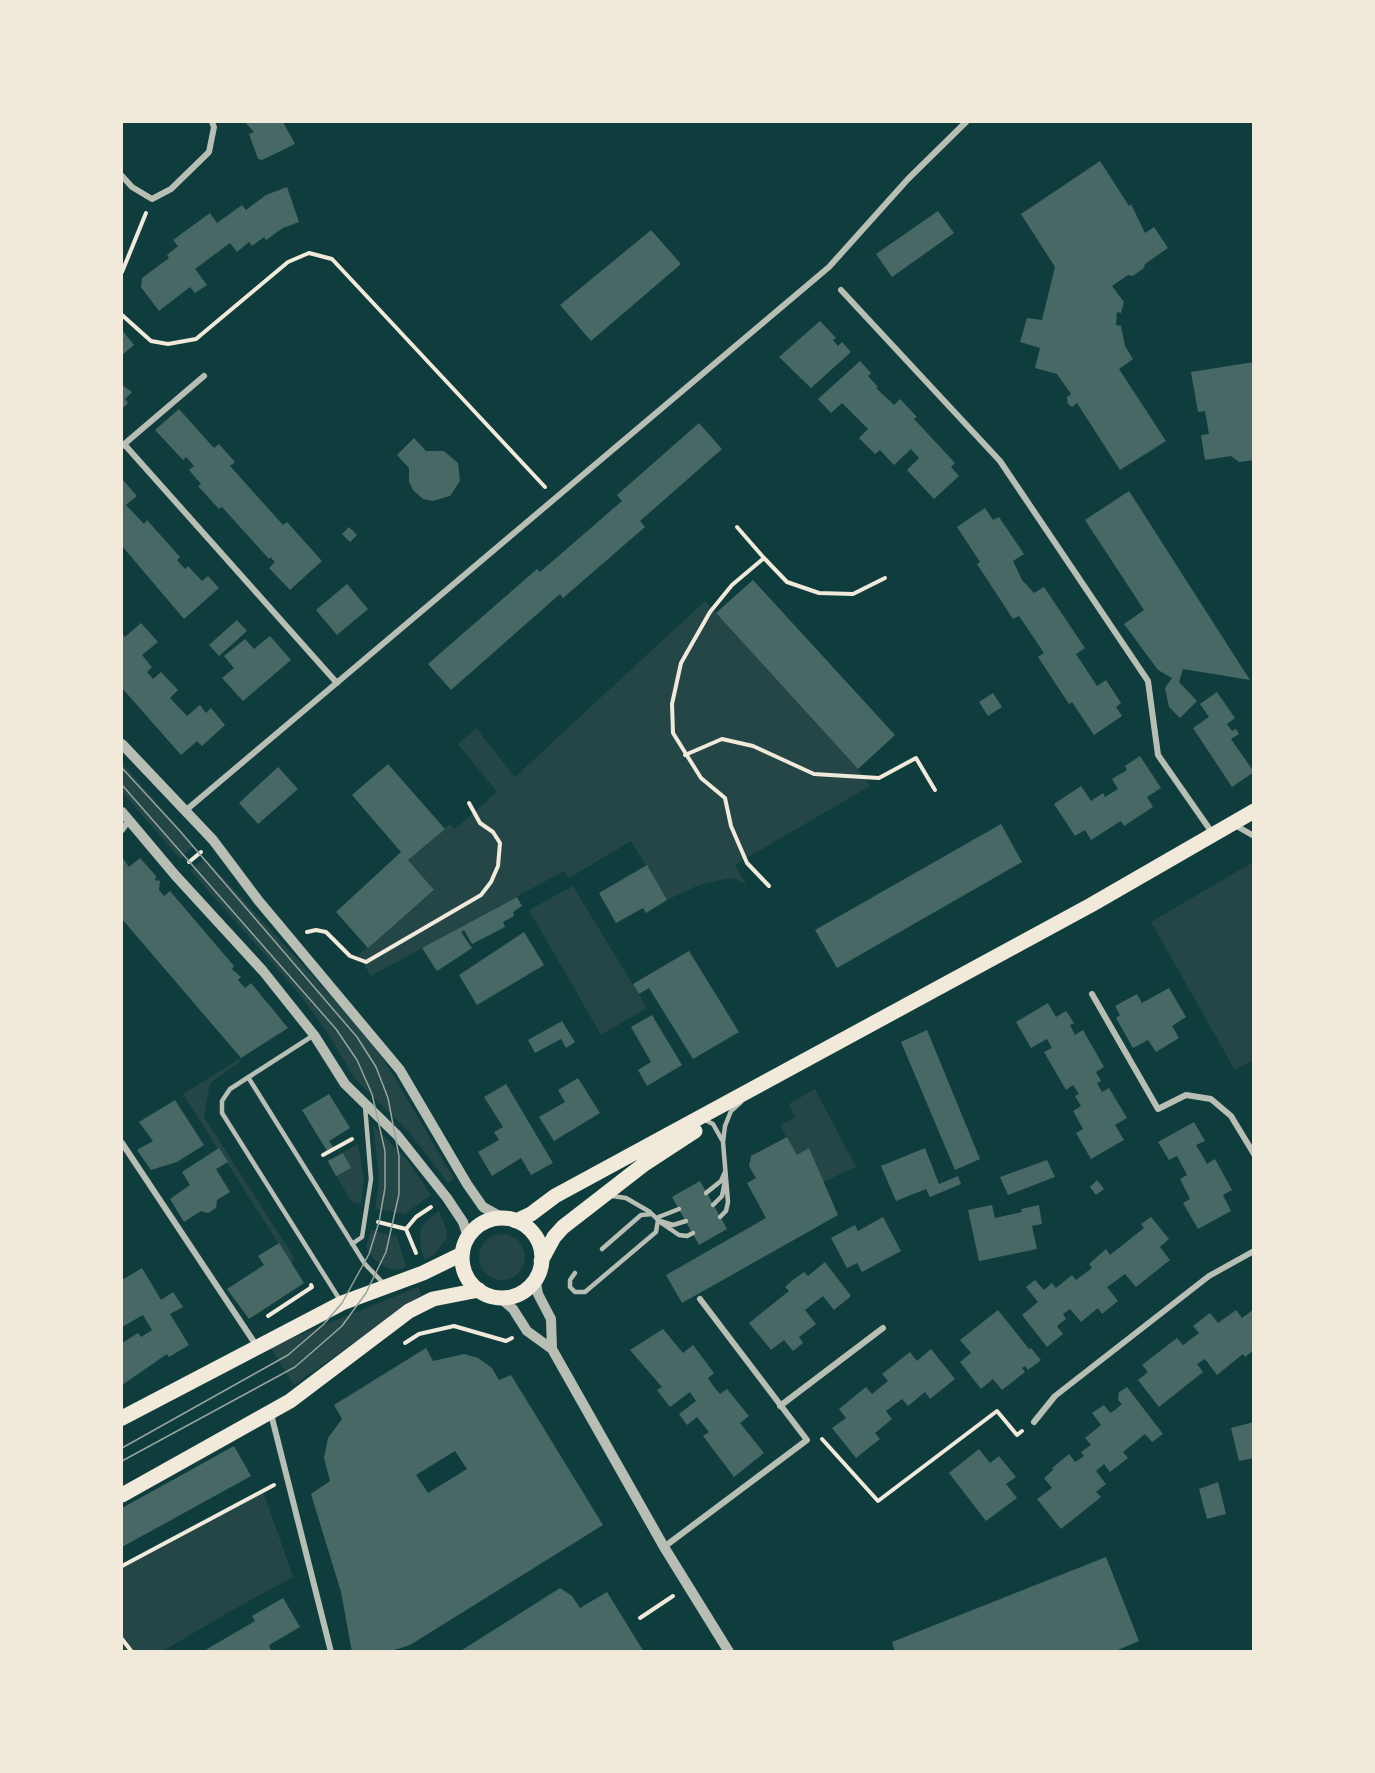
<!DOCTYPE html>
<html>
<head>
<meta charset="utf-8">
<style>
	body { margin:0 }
	#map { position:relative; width:1375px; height:1773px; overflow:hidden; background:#0f3d3e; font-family:"Nunito Sans",sans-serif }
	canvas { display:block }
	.frame { position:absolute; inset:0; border:123px solid #f1e9da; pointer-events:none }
</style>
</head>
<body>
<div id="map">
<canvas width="1375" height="1773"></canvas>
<div class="frame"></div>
</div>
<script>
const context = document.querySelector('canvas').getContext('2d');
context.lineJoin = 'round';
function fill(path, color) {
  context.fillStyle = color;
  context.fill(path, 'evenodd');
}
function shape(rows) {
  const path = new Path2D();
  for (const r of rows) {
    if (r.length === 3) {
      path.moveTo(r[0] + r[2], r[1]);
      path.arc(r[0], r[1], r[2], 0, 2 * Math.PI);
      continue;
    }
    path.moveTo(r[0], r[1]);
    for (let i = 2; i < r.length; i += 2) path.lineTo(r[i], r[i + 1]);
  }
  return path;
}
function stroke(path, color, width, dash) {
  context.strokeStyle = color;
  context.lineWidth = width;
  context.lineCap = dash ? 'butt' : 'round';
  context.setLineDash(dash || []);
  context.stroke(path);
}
const green = shape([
	[705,601,858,769,870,786,735,865,747,885,734,878,721,880,699,885,667,900,631,841,569,878,564,871,371,976,358,955,434,891,408,860,450,824,455,829,497,792,458,744,476,728,515,777],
	[122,763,194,845,180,859,122,792],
	[205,858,357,1025,386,1063,454,1179,448,1183,408,1131,355,1079,325,1029,296,990,190,870],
	[1253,862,1253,1060,1235,1070,1151,922],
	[573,886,647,1008,601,1035,529,910],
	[241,1058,238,1063,210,1083,204,1117,295,1259,291,1263,183,1094],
	[815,1089,856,1167,823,1182,797,1155,780,1126,795,1117,789,1104],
	[373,1125,407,1160,431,1195,405,1214,375,1209,379,1179],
	[358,1144,364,1179,361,1204,352,1202,327,1161],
	[439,1211,447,1231,446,1239,434,1255,425,1259,421,1249,420,1230,427,1220],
	[371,1230,397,1237,406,1267,395,1270,386,1268,375,1260,366,1247],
	[502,1257,23],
	[418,1287,421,1295,294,1385,270,1347],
	[263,1491,293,1577,229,1612,163,1651,122,1652,122,1566]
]);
const building = shape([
	[245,122,283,122,295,144,262,160,258,159,249,134,254,132],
	[1100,161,1129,206,1131,204,1145,233,1154,227,1168,248,1145,264,1144,268,1133,276,1128,275,1112,286,1124,302,1121,313,1117,312,1116,325,1121,326,1125,346,1133,359,1119,369,1166,441,1120,470,1077,403,1072,407,1068,404,1067,397,1071,394,1057,374,1035,368,1040,348,1020,342,1027,318,1042,320,1055,267,1021,214],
	[287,187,299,222,283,228,266,240,264,237,252,246,249,242,237,252,230,243,195,269,207,285,195,293,190,287,159,311,141,287,142,278,169,258,167,255,178,246,173,240,210,213,217,223,242,205,246,210,266,195],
	[938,211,954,233,892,277,876,254],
	[651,230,681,264,591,341,560,305],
	[820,321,836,338,833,340,838,346,842,342,851,352,811,388,779,357],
	[122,330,134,345,122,355],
	[860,361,871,373,868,376,878,387,876,388,894,405,900,399,917,417,914,419,955,463,951,467,959,476,934,499,907,470,919,458,911,449,894,465,880,450,875,454,859,438,868,429,842,403,831,413,818,399],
	[1254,362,1254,460,1239,462,1231,456,1205,460,1201,435,1209,434,1205,411,1198,412,1191,372],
	[122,385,132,392,125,399,128,403,122,409],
	[179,409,214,448,219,444,235,462,230,466,283,525,287,522,322,561,290,590,269,568,275,562,270,557,269,559,222,507,219,509,198,486,201,484,189,470,194,466,186,457,183,460,155,430],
	[699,423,722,449,640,521,645,527,563,598,560,594,451,690,428,664,537,569,540,572,622,501,617,495],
	[414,438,426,451,444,451,458,463,460,481,450,496,432,501,423,499,413,490,409,482,409,468,397,455],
	[122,479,137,496,126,505,144,524,147,520,180,557,177,560,185,569,188,566,202,581,208,576,219,588,184,619,122,546],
	[1129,491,1250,680,1183,669,1179,682,1197,701,1180,718,1169,707,1165,688,1172,678,1158,670,1124,624,1144,610,1085,520],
	[985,508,993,520,999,517,1024,554,1013,561,1022,580,1034,593,1044,587,1085,648,1076,654,1097,686,1106,680,1121,703,1116,707,1122,716,1094,735,1072,702,1069,704,1038,657,1044,653,1019,616,1013,619,977,564,980,562,957,527],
	[349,527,357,535,350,542,342,534],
	[753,580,895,735,858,769,716,613],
	[347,584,368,609,337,635,316,610],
	[237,620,247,631,219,656,209,645],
	[141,623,158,642,142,655,152,667,147,672,153,679,161,672,178,690,170,698,187,716,200,705,206,713,211,708,225,725,202,746,197,741,181,755,122,688,122,633,125,637],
	[270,636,291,660,243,701,222,678,234,668,224,656,245,639,254,649],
	[1217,692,1235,718,1227,724,1232,731,1236,729,1239,734,1231,739,1254,772,1232,787,1193,728,1209,717,1200,704],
	[993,693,1002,707,988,716,979,702],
	[1140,756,1161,788,1147,797,1153,807,1124,826,1121,821,1091,840,1085,830,1075,836,1054,804,1081,786,1091,801,1103,793,1105,797,1118,789,1112,779,1127,770,1125,766],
	[388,764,445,829,408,860,434,890,368,948,336,912,401,852,352,795],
	[278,767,298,789,258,824,239,803],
	[1001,824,1022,862,837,968,815,930],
	[122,857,129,867,140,858,156,876,155,880,160,881,159,890,164,896,170,891,234,966,232,969,241,977,238,980,245,988,251,983,288,1028,241,1058,122,919],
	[647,865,667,900,646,913,643,908,616,923,599,893],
	[517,897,522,906,513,912,514,916,503,922,505,927,472,944,464,930,461,932,472,948,437,971,422,948],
	[524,932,544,965,477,1005,459,975],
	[689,951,739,1032,693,1059,649,988,639,994,633,984],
	[1169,988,1186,1017,1172,1026,1179,1038,1156,1052,1148,1040,1133,1048,1116,1018,1120,1015,1115,1006,1137,994,1142,1003],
	[1048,1003,1056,1017,1066,1011,1074,1023,1070,1025,1075,1035,1083,1030,1104,1067,1096,1072,1101,1081,1097,1083,1102,1092,1109,1088,1127,1118,1115,1125,1124,1140,1091,1159,1076,1133,1083,1129,1073,1111,1081,1106,1075,1096,1079,1094,1073,1085,1066,1090,1044,1052,1052,1048,1047,1039,1031,1048,1016,1022],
	[652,1015,682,1065,647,1086,638,1070,651,1062,631,1027],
	[562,1021,575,1042,566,1048,561,1039,535,1053,528,1040],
	[927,1030,980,1159,955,1170,901,1042],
	[578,1078,600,1113,554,1141,539,1117,565,1102,558,1090],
	[506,1084,553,1163,531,1175,521,1158,492,1176,478,1152,499,1140,494,1132,503,1127,484,1097],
	[329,1094,350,1128,329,1141,333,1147,327,1151,302,1110],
	[175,1100,204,1145,177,1162,151,1170,137,1150,153,1141,139,1122],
	[1194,1122,1205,1141,1196,1145,1202,1155,1207,1164,1215,1159,1232,1190,1223,1195,1231,1211,1198,1229,1183,1203,1190,1199,1180,1179,1187,1175,1177,1156,1169,1160,1158,1142],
	[787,1137,797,1155,809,1148,838,1215,682,1303,666,1275,766,1218,747,1183,756,1178,749,1166,751,1156],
	[219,1148,228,1162,216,1169,230,1192,217,1200,216,1208,208,1213,201,1211,184,1222,170,1199,190,1185,182,1172],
	[925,1148,939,1184,958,1176,961,1184,930,1197,926,1189,896,1201,881,1166],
	[343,1153,351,1168,336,1176,328,1161],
	[1047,1160,1055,1177,1008,1195,1000,1177],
	[1097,1180,1104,1189,1096,1195,1090,1187],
	[700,1181,727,1229,699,1245,672,1197],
	[992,1205,995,1218,1022,1212,1021,1209,1039,1205,1042,1224,1032,1226,1037,1249,979,1261,968,1210],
	[883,1217,901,1251,862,1272,857,1263,847,1268,831,1238,855,1225,858,1231],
	[1151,1217,1169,1239,1160,1247,1170,1260,1136,1287,1125,1274,1117,1280,1107,1287,1118,1301,1102,1314,1098,1308,1081,1322,1070,1309,1063,1314,1066,1319,1057,1326,1063,1334,1047,1347,1022,1315,1038,1302,1026,1287,1035,1280,1044,1290,1052,1283,1056,1288,1072,1275,1076,1280,1092,1268,1089,1264,1098,1256,1106,1249,1110,1255,1144,1228,1141,1224],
	[279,1243,304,1283,249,1319,227,1289,264,1265,258,1256],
	[825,1262,851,1296,834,1310,823,1296,805,1310,816,1324,799,1337,803,1343,793,1351,784,1340,771,1350,749,1323,789,1291,785,1287,794,1279,804,1272,808,1276],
	[142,1268,161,1300,173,1292,183,1307,170,1314,189,1345,169,1357,167,1354,122,1385,122,1343,138,1333,141,1337,152,1330,143,1315,122,1327,122,1280],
	[1254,1309,1254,1350,1245,1357,1243,1354,1217,1375,1205,1359,1197,1364,1203,1372,1159,1407,1138,1380,1148,1372,1142,1365,1177,1338,1183,1345,1199,1333,1193,1326,1210,1313,1218,1323,1236,1310,1242,1318],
	[998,1310,1029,1349,1031,1348,1041,1360,1028,1370,1025,1366,1022,1368,1025,1372,1002,1390,993,1379,981,1389,960,1362,971,1353,960,1340],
	[663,1329,683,1353,693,1345,714,1373,708,1378,714,1387,720,1394,727,1389,749,1416,740,1423,764,1453,734,1477,703,1436,709,1432,697,1417,687,1425,679,1414,696,1401,690,1392,670,1407,657,1390,662,1387,630,1350],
	[426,1348,433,1361,464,1354,478,1358,492,1368,499,1380,511,1375,603,1525,410,1645,388,1652,352,1652,341,1592,311,1494,330,1481,324,1458,328,1438,342,1419,334,1405],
	[455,1451,467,1469,428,1493,416,1475],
	[931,1349,955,1379,930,1399,925,1392,908,1406,902,1399,886,1411,892,1419,875,1433,880,1439,856,1458,832,1428,846,1418,839,1409,866,1387,872,1394,888,1381,882,1374,910,1352,917,1361],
	[1127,1387,1163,1434,1152,1442,1145,1434,1123,1452,1128,1458,1110,1472,1104,1464,1096,1471,1106,1484,1096,1492,1101,1497,1061,1529,1037,1499,1052,1488,1044,1478,1053,1470,1052,1468,1069,1454,1075,1462,1084,1456,1081,1452,1091,1445,1085,1438,1101,1425,1092,1413,1104,1405,1110,1413,1115,1410,1122,1404,1118,1400,1119,1392],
	[1254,1422,1254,1458,1239,1461,1231,1428],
	[234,1446,251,1476,122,1547,122,1508],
	[979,1449,990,1463,999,1456,1016,1477,1006,1484,1017,1498,986,1521,949,1473],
	[1218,1482,1226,1514,1207,1519,1199,1489],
	[1106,1557,1139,1641,1113,1652,895,1652,892,1642],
	[560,1588,572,1596,580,1608,607,1592,644,1652,459,1652],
	[283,1598,300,1627,269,1645,271,1650,202,1652,255,1621,252,1616]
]);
const path = shape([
	[122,272,146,213],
	[122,315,151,341,168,344,196,339,288,262,309,253,332,259,545,487],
	[737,527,764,558],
	[685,755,722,739,753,746,814,774,879,778,916,758,935,790],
	[189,862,201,852],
	[769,886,747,863,731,826,725,798,701,778,673,733,672,704,681,663,710,612,732,585,764,558,787,582,819,593,853,594,885,578],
	[307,932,316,930,326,932,350,956,366,962,481,895,491,882,498,866,500,843,493,832,480,823,469,803],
	[323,1155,352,1139],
	[378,1222,406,1229],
	[406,1229,416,1253],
	[406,1229,416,1217,431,1207],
	[268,1316,312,1287,311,1285],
	[405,1343,419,1334,454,1326,506,1341,512,1338],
	[822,1439,878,1501,997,1411,1017,1435,1022,1431],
	[122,1566,274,1485],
	[640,1618,673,1596],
	[122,1639,132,1652]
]);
const service = shape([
	[314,1035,230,1089,222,1101,222,1113,340,1300],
	[248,1077,365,1264,385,1285],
	[705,1120,713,1124,722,1140],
	[706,1193,721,1181,725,1172],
	[612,1196,626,1198,650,1212],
	[713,1205,722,1196,725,1181],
	[720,1217,726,1211,728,1202,723,1142,725,1126,731,1111,741,1102],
	[656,1218,679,1209],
	[660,1221,673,1225,686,1221],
	[660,1222,679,1235,687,1236,693,1233],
	[352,1244,362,1237,371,1179,365,1106],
	[575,1273,570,1280,570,1287,575,1292,585,1292,656,1232,658,1220,652,1214,641,1215,602,1249]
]);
const minor = shape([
	[122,176,132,187,152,199,171,189,209,152,214,127,212,122],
	[841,290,1000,461,1148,681,1158,755,1213,834],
	[124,444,337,683],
	[122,446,204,376],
	[185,811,829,267,908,179,966,122],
	[1233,824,1254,836],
	[122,830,129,820],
	[1092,994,1158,1109,1186,1095,1211,1099,1231,1116,1254,1154],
	[122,1143,256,1345],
	[780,1406,883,1328],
	[271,1414,331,1652],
	[1034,1422,1055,1396,1209,1276,1254,1251],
	[664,1547,807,1440,700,1299]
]);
const tertiary = shape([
	[122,744,213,840,258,900,400,1070,467,1184,483,1207,503,1218],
	[122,812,175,875,263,971,314,1035,345,1084,397,1135,447,1198,463,1222,468,1237],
	[535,1278,538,1294,551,1319,552,1349],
	[499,1297,513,1309,527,1331,552,1349,664,1547,729,1652]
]);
const primary = shape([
	[502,1258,40],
	[516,1221,531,1214,555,1196,1091,905,1254,811],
	[541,1261,554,1237,563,1227,643,1165,695,1131],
	[122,1418,342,1303,423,1273,462,1254],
	[122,1495,290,1401,409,1311,433,1299,479,1290]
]);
const tram = shape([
	[122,768,179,830,357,1037,376,1067,388,1098,399,1156,399,1194,386,1252,366,1293,342,1326,295,1367,122,1461],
	[122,785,336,1029,357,1060,372,1094,385,1151,385,1188,379,1222,369,1254,342,1303,324,1324,288,1355,122,1448]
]);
fill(green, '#244646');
fill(building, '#486865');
stroke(path, '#f1e9da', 4);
stroke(service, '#b8beb3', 4.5);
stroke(minor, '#b8beb3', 6);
stroke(tertiary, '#b8beb3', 10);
stroke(primary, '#f1e9da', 15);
stroke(tram, '#97a49c', 1.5);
</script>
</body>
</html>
